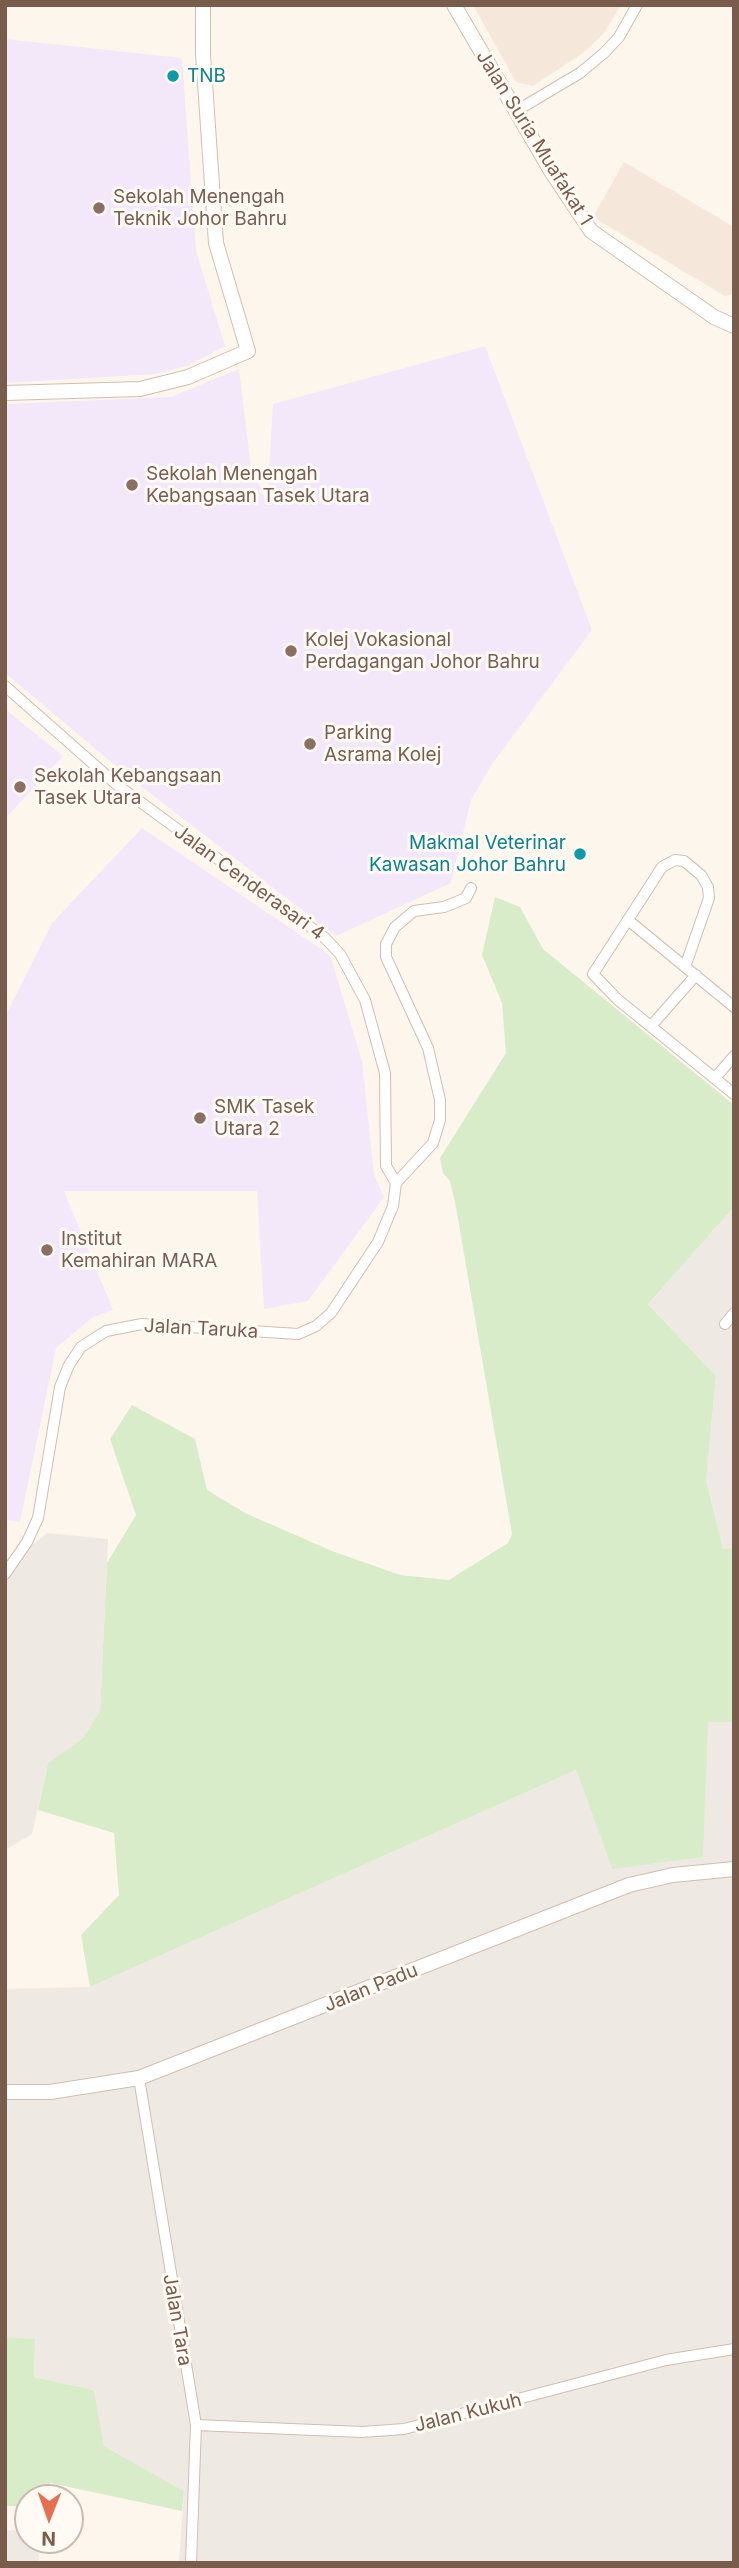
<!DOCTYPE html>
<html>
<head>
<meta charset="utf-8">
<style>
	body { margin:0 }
	#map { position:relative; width:739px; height:2568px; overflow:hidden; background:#fdf6ec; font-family:Inter,sans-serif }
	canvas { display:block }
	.frame { position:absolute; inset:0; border:7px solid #7a5c4d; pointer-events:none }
	.north { position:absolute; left:14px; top:2484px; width:70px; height:70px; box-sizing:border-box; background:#fffaf3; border:2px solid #cabbb1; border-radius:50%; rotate:181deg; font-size:19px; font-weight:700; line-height:28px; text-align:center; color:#7a5c4d }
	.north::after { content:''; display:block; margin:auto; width:24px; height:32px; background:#e76f51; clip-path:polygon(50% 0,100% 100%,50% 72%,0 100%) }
</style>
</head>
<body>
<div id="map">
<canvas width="739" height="2568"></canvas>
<div class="frame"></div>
<div class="north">N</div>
</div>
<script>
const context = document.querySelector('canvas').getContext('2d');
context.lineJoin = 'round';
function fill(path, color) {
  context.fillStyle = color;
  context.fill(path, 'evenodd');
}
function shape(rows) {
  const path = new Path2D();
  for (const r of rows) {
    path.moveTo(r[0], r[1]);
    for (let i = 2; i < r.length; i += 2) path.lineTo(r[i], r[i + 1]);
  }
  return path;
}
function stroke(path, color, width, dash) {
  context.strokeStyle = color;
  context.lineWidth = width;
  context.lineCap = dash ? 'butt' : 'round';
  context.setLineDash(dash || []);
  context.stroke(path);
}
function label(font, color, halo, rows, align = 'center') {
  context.font = font + ' Inter,sans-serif';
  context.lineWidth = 6;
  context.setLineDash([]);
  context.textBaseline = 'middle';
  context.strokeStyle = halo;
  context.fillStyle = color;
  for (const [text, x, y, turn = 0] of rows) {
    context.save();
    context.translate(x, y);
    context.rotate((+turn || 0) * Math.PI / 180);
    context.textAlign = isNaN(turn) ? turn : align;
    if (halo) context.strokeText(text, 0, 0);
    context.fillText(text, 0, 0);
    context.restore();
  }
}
const residential = shape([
	[473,5,621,5,604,33,583,53,533,86,516,82],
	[624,162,734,227,734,294,725,296,593,217]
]);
const industrial = shape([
	[734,1207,734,1548,723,1550,706,1481,716,1376,648,1304],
	[47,1533,108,1539,100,1711,83,1738,48,1763,32,1834,5,1850,5,1567],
	[708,1722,734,1722,734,2563,179,2563,184,2491,104,2446,94,2390,34,2377,35,2339,5,2337,5,1989,90,1987,576,1770,612,1869],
	[5,2530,28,2531,28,2540,40,2540,39,2563,5,2563]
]);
const education = shape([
	[5,39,182,58,196,251,225,346,187,366,156,374,5,383],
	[485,346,592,630,492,764,471,800,451,883,336,936,129,777,5,673,5,404,171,397,239,369,251,467,267,503,273,404],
	[5,709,63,756,5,819],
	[142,828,330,955,362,1061,374,1175,384,1197,308,1301,264,1309,257,1191,64,1191,113,1310,93,1317,56,1348,20,1522,5,1520,5,1017,52,923]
]);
const green = shape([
	[495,897,520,907,543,949,734,1105,734,1207,648,1304,716,1376,706,1481,723,1549,734,1548,734,1722,708,1722,703,1857,612,1869,576,1770,90,1987,81,1935,119,1895,114,1833,38,1810,48,1763,83,1738,100,1711,107,1563,136,1515,110,1439,132,1405,195,1439,207,1490,245,1513,332,1551,400,1575,449,1580,508,1543,512,1534,456,1207,450,1181,443,1173,440,1158,506,1053,502,1003,482,955],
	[5,2337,35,2339,34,2377,94,2390,104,2446,184,2491,182,2511,50,2483,43,2498,28,2498,28,2506,5,2506]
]);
const minor = shape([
	[516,111,580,73,604,53,619,37,637,5],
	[5,686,116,784,324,937,340,954,365,1000,385,1073,386,1166,396,1183],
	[628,920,734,1007],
	[685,967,709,898,708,887,701,875,684,861,675,860,662,867,593,974,617,999,734,1094],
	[651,1026,696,975],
	[715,1078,734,1056],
	[396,1183,433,1143,440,1120,440,1100,428,1048,386,957,386,944,395,927,414,911,444,907,466,898,471,888],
	[725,1324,734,1313],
	[5,1574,27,1542,38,1518,60,1387,69,1365,81,1347,106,1331,142,1324,298,1334,316,1326,331,1313,378,1242,393,1206,396,1183],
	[139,2078,196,2425,191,2563],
	[196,2425,362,2432,404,2429,666,2360,734,2349]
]);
const tertiary = shape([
	[454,5,551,171,591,231,714,317,734,326],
	[5,393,140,389,188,377,248,351,216,243,203,54,203,5],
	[5,2092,50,2092,139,2078,629,1885,673,1875,734,1869]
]);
const markers = [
	[173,76,7,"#0f9aa8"],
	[99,208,7,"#8d6e63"],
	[132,485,7,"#8d6e63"],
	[291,651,7,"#8d6e63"],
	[310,744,7,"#8d6e63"],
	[20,787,7,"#8d6e63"],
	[580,854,7,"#0f9aa8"],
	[200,1118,7,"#8d6e63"],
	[47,1250,7,"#8d6e63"]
];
const cultureNames = [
	["TNB",187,76],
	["Makmal Veterinar",566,843,"right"],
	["Kawasan Johor Bahru",566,865,"right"]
];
const streetNames = [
	["Jalan Suria Muafakat 1",534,138,58],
	["Jalan Cenderasari 4",249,883,36],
	["Jalan Taruka",201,1329,3],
	["Jalan Padu",371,1988,-22],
	["Jalan Tara",177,2320,80],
	["Jalan Kukuh",468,2413,-14]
];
const educationNames = [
	["Sekolah Menengah",113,197],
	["Teknik Johor Bahru",113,219],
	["Sekolah Menengah",146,474],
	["Kebangsaan Tasek Utara",146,496],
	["Kolej Vokasional",305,640],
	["Perdagangan Johor Bahru",305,662],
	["Parking",324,733],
	["Asrama Kolej",324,755],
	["Sekolah Kebangsaan",34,776],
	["Tasek Utara",34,798],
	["SMK Tasek",214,1107],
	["Utara 2",214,1129],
	["Institut",61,1239],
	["Kemahiran MARA",61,1261]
];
fill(residential, '#f5e8da');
fill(industrial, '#efe9e4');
fill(education, '#f3e8fa');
fill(green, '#d8ecc9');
stroke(minor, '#d1beb0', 12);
stroke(tertiary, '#d1beb0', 16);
stroke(minor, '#fff', 10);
stroke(tertiary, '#fff', 14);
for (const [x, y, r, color] of markers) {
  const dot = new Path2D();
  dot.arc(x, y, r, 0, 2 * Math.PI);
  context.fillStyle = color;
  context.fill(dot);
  stroke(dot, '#fffaf3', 2.5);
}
label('19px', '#0d838f', '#fffaf3', cultureNames, 'left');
label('19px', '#7a5c4d', '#fffaf3', streetNames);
label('19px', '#785e54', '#fffaf3', educationNames, 'left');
</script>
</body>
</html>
